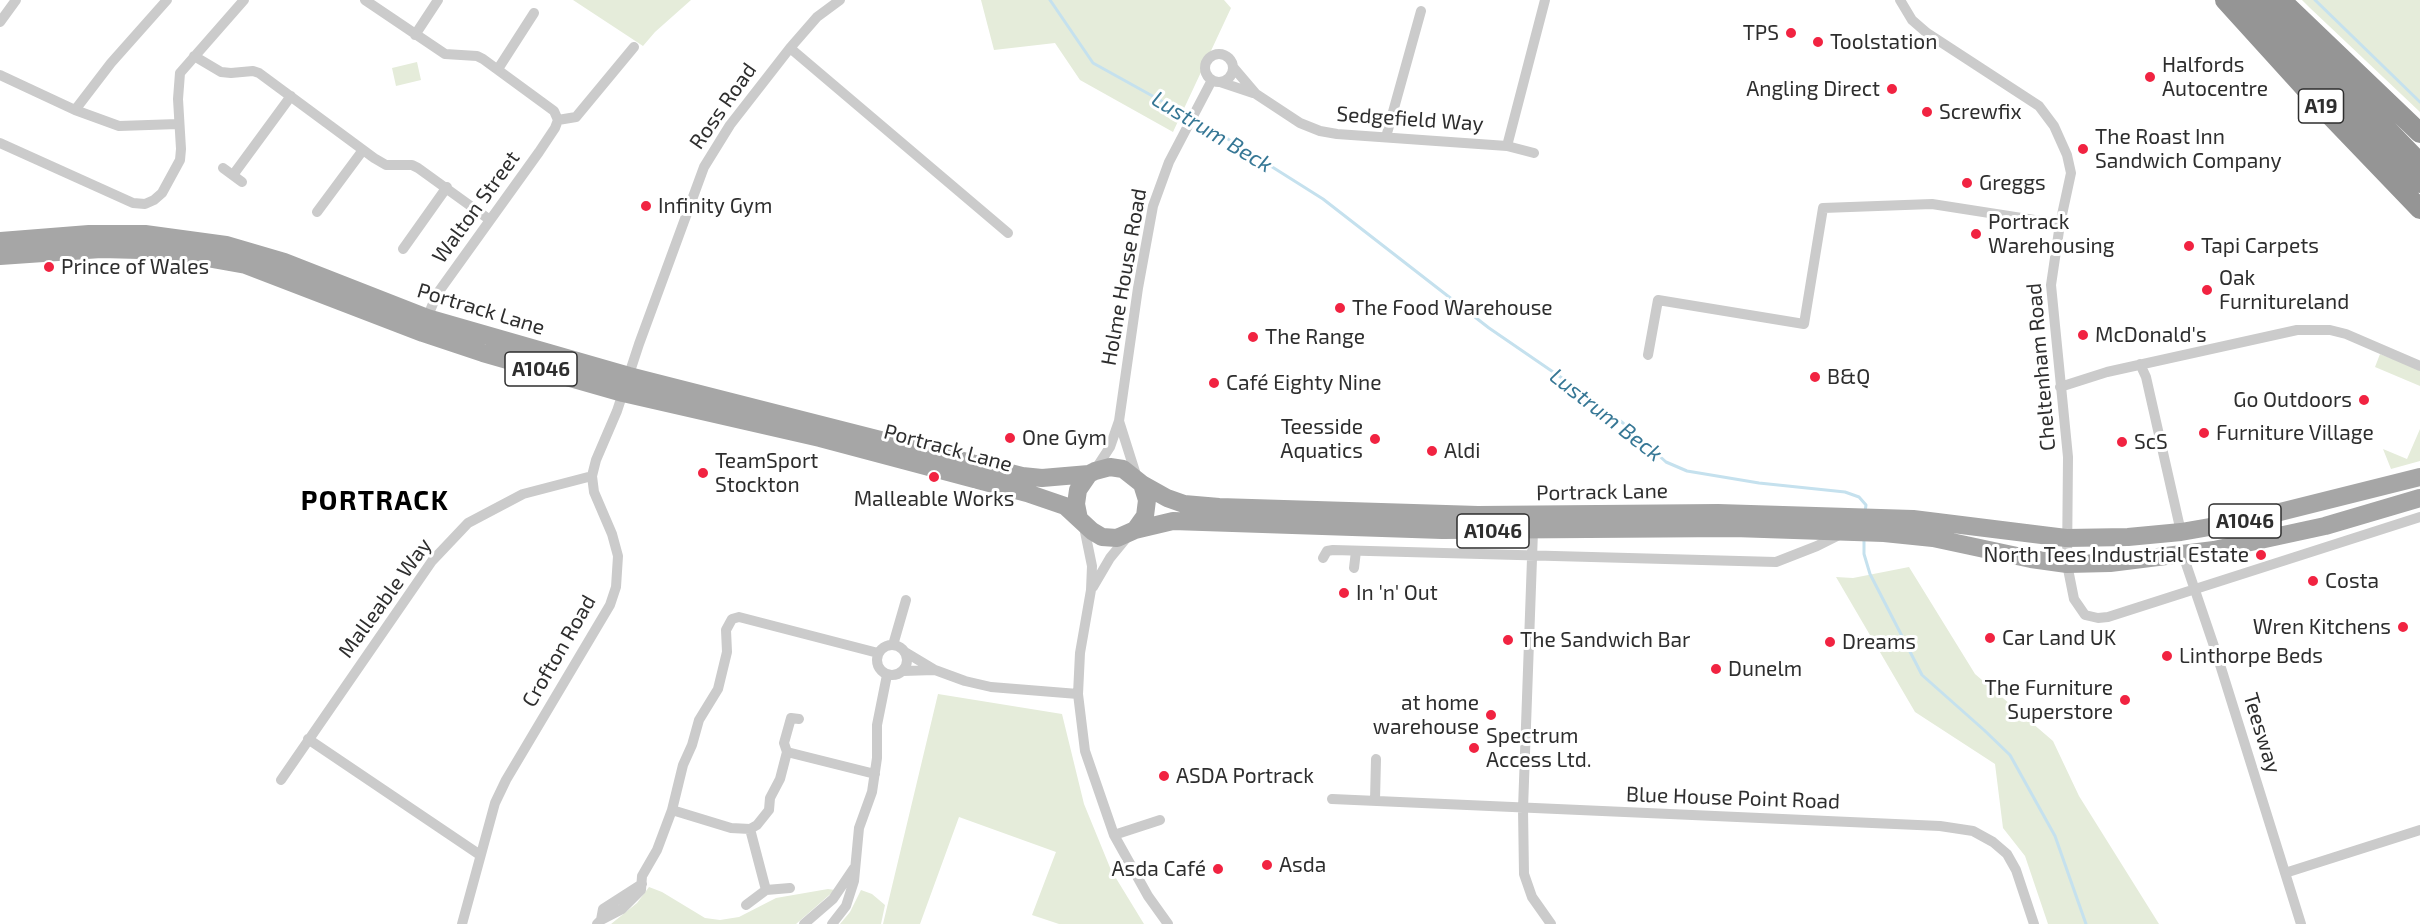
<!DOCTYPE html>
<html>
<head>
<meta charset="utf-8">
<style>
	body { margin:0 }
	canvas { display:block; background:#fff }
</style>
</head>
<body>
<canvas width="2420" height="924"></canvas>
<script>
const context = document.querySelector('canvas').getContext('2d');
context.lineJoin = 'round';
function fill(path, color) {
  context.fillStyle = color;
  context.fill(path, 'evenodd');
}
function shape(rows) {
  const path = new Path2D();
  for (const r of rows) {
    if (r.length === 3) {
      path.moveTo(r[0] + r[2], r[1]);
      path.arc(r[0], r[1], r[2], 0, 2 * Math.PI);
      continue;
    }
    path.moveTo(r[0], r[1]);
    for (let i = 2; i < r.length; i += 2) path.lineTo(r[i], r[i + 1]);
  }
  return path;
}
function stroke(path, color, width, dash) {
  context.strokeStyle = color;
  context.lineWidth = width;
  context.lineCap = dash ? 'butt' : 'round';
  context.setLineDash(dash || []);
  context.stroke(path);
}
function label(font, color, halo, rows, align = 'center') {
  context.font = font + ' "Exo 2",sans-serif';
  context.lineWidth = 6;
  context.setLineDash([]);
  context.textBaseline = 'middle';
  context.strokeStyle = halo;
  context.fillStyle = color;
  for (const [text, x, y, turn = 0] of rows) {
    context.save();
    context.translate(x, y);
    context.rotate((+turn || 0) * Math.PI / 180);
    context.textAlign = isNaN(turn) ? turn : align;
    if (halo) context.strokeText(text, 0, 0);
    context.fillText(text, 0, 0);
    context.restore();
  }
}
const green = shape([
	[573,0,691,0,655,32,643,46],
	[981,0,1224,0,1231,8,1173,132,1080,80,1055,43,994,50],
	[2302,0,2420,0,2420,112,2310,8],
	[417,62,421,80,396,86,392,68],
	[2380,354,2420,370,2420,386,2375,367],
	[2420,429,2420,461,2391,469,2383,449,2407,459],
	[1909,567,1975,674,2053,741,2079,796,2159,924,2048,924,2025,856,2003,828,1995,764,1915,712,1836,577,1853,578],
	[938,694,1062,714,1084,804,1111,870,1144,924,1059,924,1032,915,1056,852,959,817,920,924,883,924],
	[649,887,662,892,705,918,720,920,739,917,776,898,828,889,835,890,796,924,611,924,637,903],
	[861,890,872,894,885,905,881,924,840,924,850,912]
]);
const stream = shape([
	[1050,0,1093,63,1212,129,1323,199,1489,328,1575,387,1623,423,1666,462,1687,471,1759,483,1845,492,1859,497,1866,505,1865,512],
	[2315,0,2420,102],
	[1864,540,1864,554,1870,574,1922,675,1984,730,2010,755,2055,836,2086,924]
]);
const street = shape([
	[365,0,445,54,477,56,483,59,554,111,558,120],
	[1900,0,1912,20,1927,33,2039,106,2054,126,2067,155,2071,173,2060,224,2051,285,2068,457,2067,564,2074,599,2085,615,2098,618,2108,617,2420,517],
	[0,22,16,0],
	[415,35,438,0],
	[790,48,1008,233],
	[1219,68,14],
	[194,56,221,72,231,73,253,71,259,73,374,158,386,165,412,165,418,168,490,220],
	[1233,67,1256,94,1300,123,1320,131,1337,134,1507,146,1534,153],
	[498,69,534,13],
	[0,75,75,110,119,126,178,124],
	[1220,82,1253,93],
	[75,110,111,63,167,0],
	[558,120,576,117,634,47],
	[1386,137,1421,11],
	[0,143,133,203,145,204,154,200,162,193,180,160,181,149,178,99,180,73,244,0],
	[1507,146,1545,0],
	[223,168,242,182],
	[233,175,291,96],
	[317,212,363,150],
	[403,249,447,187],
	[427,318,437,294,539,152,555,128,558,120],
	[1648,355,1658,300,1804,324,1823,208,1932,204,2060,224],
	[2140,364,2146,377,2181,532],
	[2060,387,2107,372,2297,330,2330,330,2346,334,2420,366],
	[1119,421,1137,478],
	[1095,470,1110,447,1119,421,1138,288,1153,206,1169,162,1212,80],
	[1084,527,1092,566,1091,590,1080,653,1078,694,1085,751,1114,835,1148,896,1168,924],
	[1533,531,1523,809,1524,874,1532,897,1551,924],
	[2183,555,2217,655,2301,924],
	[1323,558,1327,551,1333,550,1776,562,1817,546,1841,534],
	[1354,568,1356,551],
	[1093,587,1110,558,1128,536],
	[892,660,15],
	[893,645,906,600],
	[905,652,935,670,965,681,991,687,1078,694],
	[903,671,934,670],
	[308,739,480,855],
	[787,752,875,774],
	[281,780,432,561,468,523,523,494,592,476],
	[1332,799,1940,826,1973,831,1993,842,2007,854,2016,870,2034,924],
	[1375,800,1376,759],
	[672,810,731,828,750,829,757,825,769,810,770,798,780,779,787,752,784,743,791,718,799,719],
	[750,829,766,890],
	[1114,835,1160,820],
	[2285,873,2420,830],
	[746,905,766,890,790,888],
	[601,920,603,909,642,884],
	[462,924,495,803,506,780,610,605,616,587,618,556,612,534,594,492,592,476,596,460,617,411,639,344,704,167,730,125,790,48,817,17,840,0],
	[597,924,601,920,622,909,641,890,642,876,657,850,672,810,683,765,692,745,699,720,718,689,727,652,726,630,732,619,739,617,878,653],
	[804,924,833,899,854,868],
	[832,924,846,906,854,881,859,828,872,792,877,758,877,725,887,675]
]);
const primary = shape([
	[0,241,89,234,145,234,226,245,284,262,427,318,629,376,1022,476,1042,478,1089,474],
	[0,256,101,249,140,250,173,252,246,265,423,333,483,353,623,393,820,438,1027,493,1065,506,1092,531,1102,537,1117,538,1135,530,1145,516,1147,500,1142,484,1123,469,1110,467,1095,471,1089,474,1078,490,1076,504,1079,519],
	[1142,484,1167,498,1184,504,1219,507,1478,515,1718,513,1913,519,2066,538,2128,537,2181,532,2244,521,2420,477],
	[1135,530,1173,521,1442,530,1734,528,1884,533,1933,538,2031,559,2067,564,2110,563,2214,550,2325,526,2420,498]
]);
const highway = shape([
	[2225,0,2323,108,2420,209],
	[2243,0,2420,183],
	[2266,0,2320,60,2420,163],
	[2283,2,2420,133]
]);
const markers = [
	[1791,33,6,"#f12341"],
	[1818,42,6,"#f12341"],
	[2150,77,6,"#f12341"],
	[1892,89,6,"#f12341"],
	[1927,112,6,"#f12341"],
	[2083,149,6,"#f12341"],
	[1967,183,6,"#f12341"],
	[646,206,6,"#f12341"],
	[1976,234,6,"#f12341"],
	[2189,246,6,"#f12341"],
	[49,267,6,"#f12341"],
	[2207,290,6,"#f12341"],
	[1340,308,6,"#f12341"],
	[2083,335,6,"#f12341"],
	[1253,337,6,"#f12341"],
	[1815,377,6,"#f12341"],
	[1214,383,6,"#f12341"],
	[2364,400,6,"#f12341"],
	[2204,433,6,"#f12341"],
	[1010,438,6,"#f12341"],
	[1375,439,6,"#f12341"],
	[2122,442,6,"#f12341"],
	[1432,451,6,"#f12341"],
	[703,473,6,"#f12341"],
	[934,477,6,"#f12341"],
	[2261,555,6,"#f12341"],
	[2313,581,6,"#f12341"],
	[1344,593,6,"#f12341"],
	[2403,627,6,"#f12341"],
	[1990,638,6,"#f12341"],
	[1508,640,6,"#f12341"],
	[1830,642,6,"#f12341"],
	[2167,656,6,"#f12341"],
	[1716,669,6,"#f12341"],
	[2125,700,6,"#f12341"],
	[1491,715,6,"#f12341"],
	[1474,748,6,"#f12341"],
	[1164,776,6,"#f12341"],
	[1267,865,6,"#f12341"],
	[1218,869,6,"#f12341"]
];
const shields = [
	[2321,106,45],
	[541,369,72],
	[2245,521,72],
	[1493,531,72]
];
const shieldNames = [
	["A19",2321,106],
	["A1046",541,369],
	["A1046",2245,521],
	["A1046",1493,531]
];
const poiNames = [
	["TPS",1779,33,"right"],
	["Toolstation",1830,42],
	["Halfords",2162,65],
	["Autocentre",2162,89],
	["Angling Direct",1880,89,"right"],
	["Screwfix",1939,112],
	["The Roast Inn",2095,137],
	["Sandwich Company",2095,161],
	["Greggs",1979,183],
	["Infinity Gym",658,206],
	["Portrack",1988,222],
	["Warehousing",1988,246],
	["Tapi Carpets",2201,246],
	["Prince of Wales",61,267],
	["Oak",2219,278],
	["Furnitureland",2219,302],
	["The Food Warehouse",1352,308],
	["McDonald's",2095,335],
	["The Range",1265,337],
	["B&Q",1827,377],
	["Café Eighty Nine",1226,383],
	["Go Outdoors",2352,400,"right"],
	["Teesside",1363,427,"right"],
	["Aquatics",1363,451,"right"],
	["Furniture Village",2216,433],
	["One Gym",1022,438],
	["ScS",2134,442],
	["Aldi",1444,451],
	["TeamSport",715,461],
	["Stockton",715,485],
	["Malleable Works",934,499,"center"],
	["North Tees Industrial Estate",2249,555,"right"],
	["Costa",2325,581],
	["In 'n' Out",1356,593],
	["Wren Kitchens",2391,627,"right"],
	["Car Land UK",2002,638],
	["The Sandwich Bar",1520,640],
	["Dreams",1842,642],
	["Linthorpe Beds",2179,656],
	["Dunelm",1728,669],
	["The Furniture",2113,688,"right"],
	["Superstore",2113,712,"right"],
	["at home",1479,703,"right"],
	["warehouse",1479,727,"right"],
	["Spectrum",1486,736],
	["Access Ltd.",1486,760],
	["ASDA Portrack",1176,776],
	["Asda",1279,865],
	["Asda Café",1206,869,"right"]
];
const streetNames = [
	["Ross Road",723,106,-55],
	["Sedgefield Way",1410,119,4],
	["Walton Street",476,207,-54],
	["Holme House Road",1124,277,-80],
	["Portrack Lane",481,309,17],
	["Cheltenham Road",2041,367,-95],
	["Portrack Lane",948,448,15],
	["Portrack Lane",1602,492,-1],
	["Malleable Way",385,598,-54],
	["Crofton Road",559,651,-60],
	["Teesway",2262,733,73],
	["Blue House Point Road",1733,798,2]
];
const waterNames = [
	["Lustrum Beck",1212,132,31],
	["Lustrum Beck",1606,415,38]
];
const districtNames = [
	["PORTRACK",375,501]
];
fill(green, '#e5ecda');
stroke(stream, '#c5e1ee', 3);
stroke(street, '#cbcbcb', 10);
stroke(primary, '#a6a6a6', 18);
stroke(highway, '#959595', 20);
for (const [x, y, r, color] of markers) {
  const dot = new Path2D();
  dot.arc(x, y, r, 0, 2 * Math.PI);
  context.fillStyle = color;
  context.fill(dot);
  stroke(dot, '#fff', 2);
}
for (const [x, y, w] of shields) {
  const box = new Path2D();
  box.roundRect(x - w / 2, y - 17, w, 34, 4.5);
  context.fillStyle = '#fff';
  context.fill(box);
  stroke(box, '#2e2e2e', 1.5);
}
label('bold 20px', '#2e2e2e', null, shieldNames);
label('21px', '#2e2e2e', '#fff', poiNames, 'left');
label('21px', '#2e2e2e', '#fff', streetNames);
label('italic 22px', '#367795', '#fff', waterNames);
context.letterSpacing = '1.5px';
label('bold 27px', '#000', '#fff', districtNames);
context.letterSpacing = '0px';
</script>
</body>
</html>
